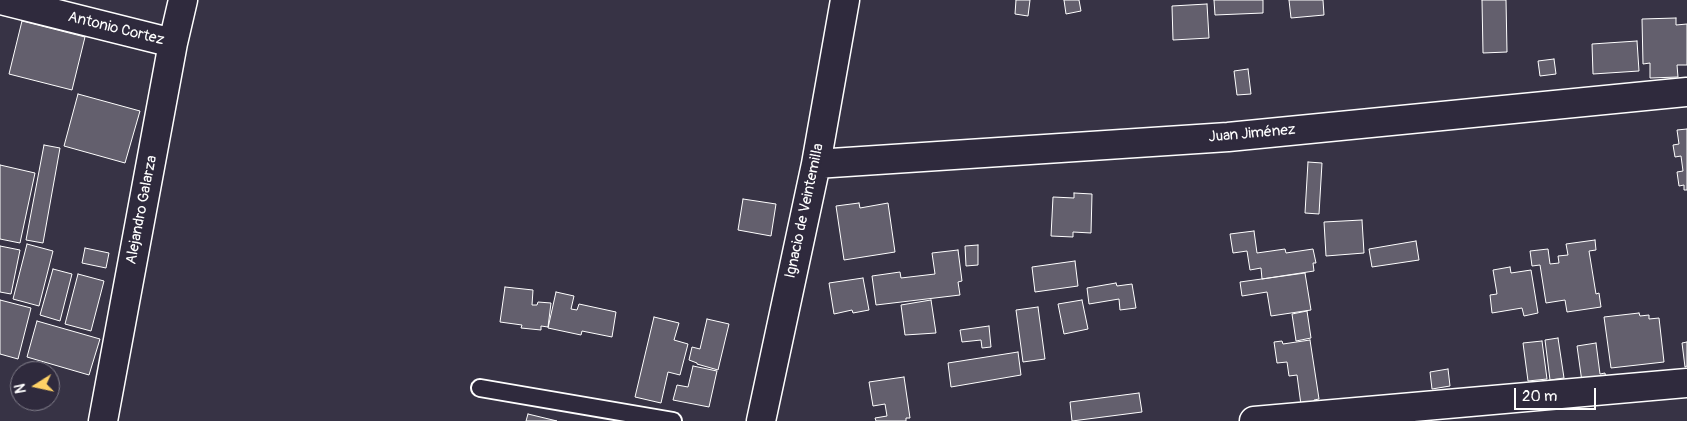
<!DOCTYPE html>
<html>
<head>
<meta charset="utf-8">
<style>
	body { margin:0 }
	#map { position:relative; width:1687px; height:421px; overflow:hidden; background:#373345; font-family:Pangolin,sans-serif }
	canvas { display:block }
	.north { position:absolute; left:10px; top:361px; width:50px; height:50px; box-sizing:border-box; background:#2f2a3d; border:1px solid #827f8b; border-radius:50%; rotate:260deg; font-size:14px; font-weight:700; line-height:20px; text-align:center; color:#fff }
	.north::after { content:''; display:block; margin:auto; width:18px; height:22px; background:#ffd166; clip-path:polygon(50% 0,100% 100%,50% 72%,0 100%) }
	.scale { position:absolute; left:1514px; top:388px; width:82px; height:22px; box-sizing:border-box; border:2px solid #fff; border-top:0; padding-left:6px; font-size:15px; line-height:18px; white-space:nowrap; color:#fff; -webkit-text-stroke:4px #2f2a3d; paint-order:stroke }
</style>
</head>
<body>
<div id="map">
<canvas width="1687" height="421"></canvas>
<div class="north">N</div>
<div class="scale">20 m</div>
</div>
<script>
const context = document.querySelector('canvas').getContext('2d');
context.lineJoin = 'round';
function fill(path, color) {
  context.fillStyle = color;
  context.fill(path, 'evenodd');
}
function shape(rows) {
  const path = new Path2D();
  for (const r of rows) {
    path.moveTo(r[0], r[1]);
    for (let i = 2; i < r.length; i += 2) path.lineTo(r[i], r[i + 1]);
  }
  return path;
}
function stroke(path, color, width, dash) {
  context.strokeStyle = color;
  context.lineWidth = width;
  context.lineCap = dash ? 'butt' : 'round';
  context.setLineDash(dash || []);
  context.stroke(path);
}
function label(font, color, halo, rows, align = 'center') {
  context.font = font + ' Pangolin,sans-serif';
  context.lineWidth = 4;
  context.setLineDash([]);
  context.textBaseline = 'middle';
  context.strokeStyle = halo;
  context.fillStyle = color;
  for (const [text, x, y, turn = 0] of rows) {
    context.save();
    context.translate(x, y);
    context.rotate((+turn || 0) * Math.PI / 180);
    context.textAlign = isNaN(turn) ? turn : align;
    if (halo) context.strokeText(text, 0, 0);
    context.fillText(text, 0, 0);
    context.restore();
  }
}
const building = shape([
	[1016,0,1030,0,1028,16,1015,14,1016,0],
	[1064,0,1079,0,1081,11,1066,14,1064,0],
	[1214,0,1263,0,1263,13,1215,15,1214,0],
	[1289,0,1323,0,1324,15,1291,18,1289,0],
	[1482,0,1506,0,1507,52,1483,53,1482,0],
	[1207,4,1209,38,1173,40,1172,6,1207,4],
	[1676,18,1676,25,1687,24,1687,65,1677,65,1678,77,1650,78,1650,63,1643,64,1642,19,1676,18],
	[22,21,85,37,72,90,9,74,22,21],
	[1637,41,1639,71,1593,74,1592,44,1637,41],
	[1554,59,1556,74,1540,76,1538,61,1554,59],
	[1248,69,1251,94,1237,95,1234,71,1248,69],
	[78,94,140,111,125,163,64,146,78,94],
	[1687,129,1687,190,1684,190,1684,185,1679,186,1677,172,1683,171,1681,156,1675,157,1673,145,1679,144,1677,130,1687,129],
	[44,145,60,148,43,243,26,240,44,145],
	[1308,162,1322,163,1319,214,1305,213,1308,162],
	[0,165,35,173,20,243,0,239,0,165],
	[1074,193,1092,194,1091,233,1073,232,1073,237,1051,236,1053,197,1074,198,1074,193],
	[743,199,776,204,771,236,738,230,743,199],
	[859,203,860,208,888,203,895,252,844,260,836,206,859,203],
	[1362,220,1364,253,1326,256,1324,222,1362,220],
	[1254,231,1257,253,1285,249,1286,253,1313,249,1316,263,1313,263,1314,271,1262,279,1261,268,1250,270,1247,251,1233,253,1230,234,1254,231],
	[1595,240,1596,250,1589,251,1596,294,1599,293,1601,307,1567,312,1565,300,1546,303,1540,265,1532,266,1530,251,1548,249,1550,264,1559,263,1558,256,1568,255,1566,244,1595,240],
	[1416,241,1419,260,1372,267,1369,249,1416,241],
	[27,244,53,251,39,306,13,299,27,244],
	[978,245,978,265,966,266,965,246,978,245],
	[0,246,20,250,11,294,0,292,0,246],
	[85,248,109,253,106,268,82,263,85,248],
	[958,250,962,281,958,282,960,295,876,305,872,276,900,272,901,278,935,274,932,253,958,250],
	[1075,261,1078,286,1035,292,1032,267,1075,261],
	[1510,267,1511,273,1531,270,1538,313,1524,316,1522,308,1492,313,1490,295,1497,294,1493,270,1510,267],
	[53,269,72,274,60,321,40,315,53,269],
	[1305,273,1311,310,1271,316,1267,292,1242,296,1240,282,1305,273],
	[78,274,104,281,91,331,65,324,78,274],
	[863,278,869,310,853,313,852,310,834,314,829,283,863,278],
	[1116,283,1117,286,1132,284,1136,308,1120,310,1119,299,1089,304,1087,288,1116,283],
	[505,287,533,290,532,305,537,305,538,302,551,303,548,327,541,326,541,330,521,328,522,325,500,322,505,287],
	[556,292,574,296,571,309,577,310,579,304,616,312,612,337,582,331,581,335,548,328,556,292],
	[0,300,31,308,18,359,0,354,0,300],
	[931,300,936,333,905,335,901,305,931,300],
	[1082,300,1088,329,1064,334,1058,304,1082,300],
	[1038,307,1045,359,1023,362,1016,310,1038,307],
	[1307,311,1311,338,1296,341,1292,314,1307,311],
	[1639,313,1640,316,1649,315,1649,319,1659,318,1664,362,1611,368,1604,317,1639,313],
	[654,317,679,323,674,340,688,344,680,375,668,372,661,403,635,397,654,317],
	[707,319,729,324,718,370,697,364,697,363,689,360,692,347,700,349,707,319],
	[37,321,100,339,89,375,27,357,37,321],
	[989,326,991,347,982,348,981,340,962,342,960,330,989,326],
	[1558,338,1564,378,1550,380,1545,340,1558,338],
	[1310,340,1319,399,1314,400,1314,403,1301,405,1297,375,1289,376,1287,362,1277,363,1274,342,1282,341,1283,344,1310,340],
	[1542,341,1547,379,1528,381,1523,343,1542,341],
	[1687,342,1687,366,1685,367,1682,343,1687,342],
	[1596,343,1600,374,1605,373,1606,380,1582,382,1577,346,1596,343],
	[1018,352,1021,375,951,387,948,363,1018,352],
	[693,366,717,371,709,407,673,400,677,385,688,387,693,366],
	[1448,369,1450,386,1432,389,1430,372,1448,369],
	[904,377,910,418,906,418,906,421,876,421,875,418,887,416,885,404,873,406,869,382,904,377],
	[1139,393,1142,412,1072,421,1070,402,1139,393],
	[528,414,557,421,526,421,528,414]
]);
const service = shape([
	[480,388,673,421]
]);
const minor = shape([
	[1,0,173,43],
	[816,164,1228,137,1687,92],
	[103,421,173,43,183,0],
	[761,421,816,164,845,0],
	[1254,421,1687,383]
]);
const streetNames = [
	["Antonio Cortez",116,29,14],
	["Juan Jiménez",1252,134,-5],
	["Alejandro Galarza",142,210,-79],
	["Ignacio de Veintemilla",805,211,-78]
];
fill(building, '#635f6d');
stroke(building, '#fff', 1);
stroke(service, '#fff', 20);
stroke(minor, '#fff', 31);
stroke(service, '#2f2a3d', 16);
stroke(minor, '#2f2a3d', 28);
label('15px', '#fff', '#2f2a3d', streetNames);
</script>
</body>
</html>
